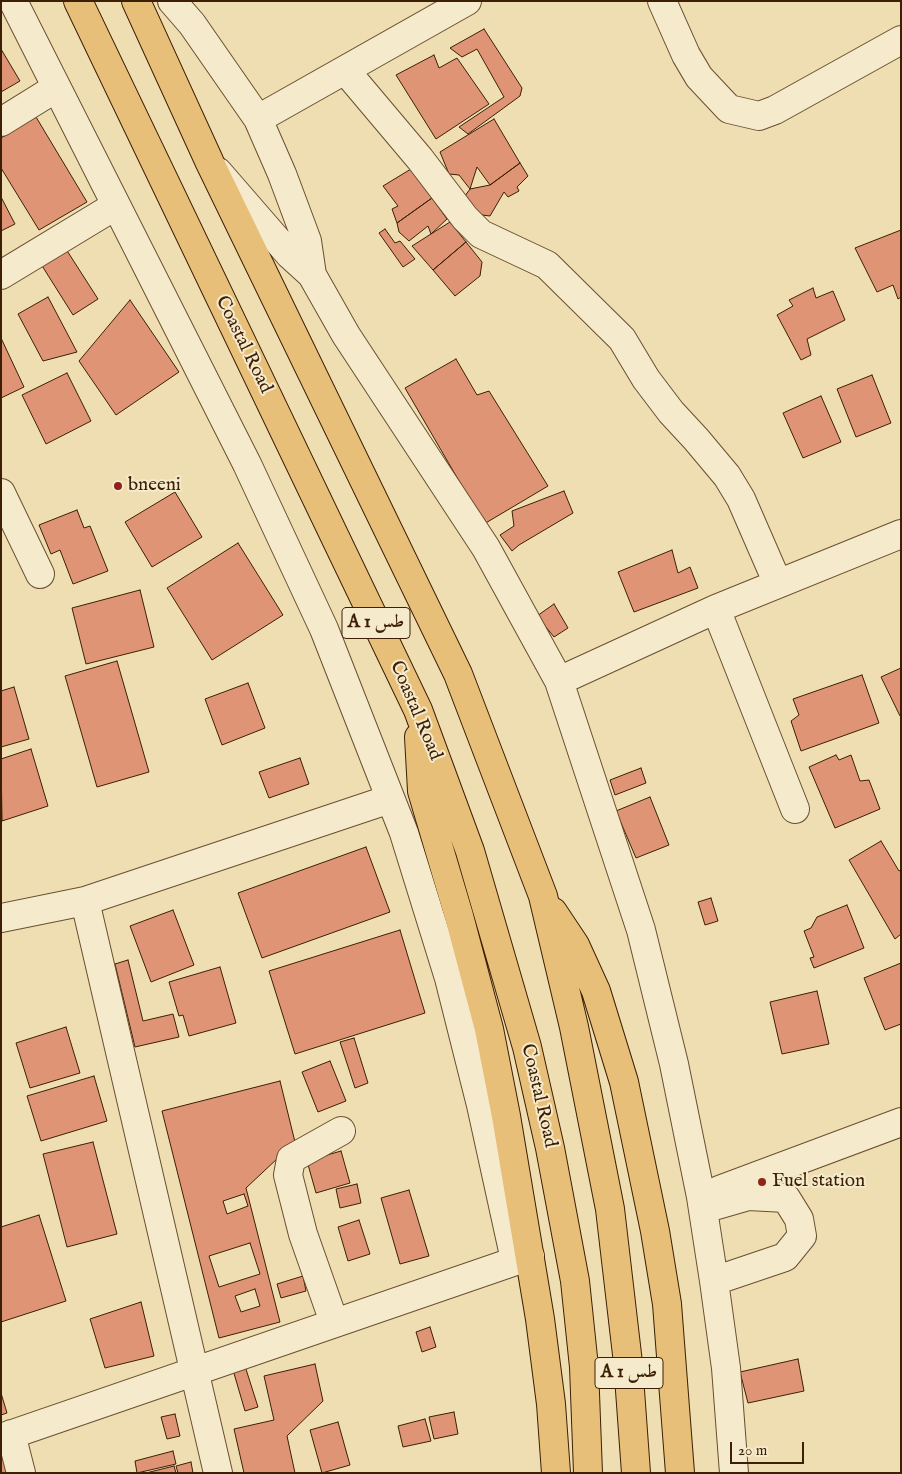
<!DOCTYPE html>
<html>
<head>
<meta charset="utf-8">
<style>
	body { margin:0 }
	#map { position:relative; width:902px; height:1474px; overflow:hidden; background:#efdeb1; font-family:"IM FELL English",serif }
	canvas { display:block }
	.frame { position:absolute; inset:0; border:2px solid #3c1f05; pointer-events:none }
	.scale { position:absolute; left:730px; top:1442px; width:74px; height:22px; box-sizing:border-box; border:2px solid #3c1f05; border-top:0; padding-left:6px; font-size:15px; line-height:18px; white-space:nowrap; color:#3c1f05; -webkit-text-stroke:4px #f5eacc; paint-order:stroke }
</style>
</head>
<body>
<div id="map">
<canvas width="902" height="1474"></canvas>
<div class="frame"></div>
<div class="scale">20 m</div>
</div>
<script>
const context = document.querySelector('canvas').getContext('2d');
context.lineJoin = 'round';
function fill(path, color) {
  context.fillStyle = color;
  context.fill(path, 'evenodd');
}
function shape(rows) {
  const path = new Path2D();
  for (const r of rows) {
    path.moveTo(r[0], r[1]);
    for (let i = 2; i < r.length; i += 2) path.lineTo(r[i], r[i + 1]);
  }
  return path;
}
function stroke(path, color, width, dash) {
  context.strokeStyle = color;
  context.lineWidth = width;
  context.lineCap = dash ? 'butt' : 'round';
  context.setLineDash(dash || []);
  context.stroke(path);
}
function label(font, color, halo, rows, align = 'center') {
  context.font = font + ' "IM FELL English",Amiri,serif';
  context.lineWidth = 4;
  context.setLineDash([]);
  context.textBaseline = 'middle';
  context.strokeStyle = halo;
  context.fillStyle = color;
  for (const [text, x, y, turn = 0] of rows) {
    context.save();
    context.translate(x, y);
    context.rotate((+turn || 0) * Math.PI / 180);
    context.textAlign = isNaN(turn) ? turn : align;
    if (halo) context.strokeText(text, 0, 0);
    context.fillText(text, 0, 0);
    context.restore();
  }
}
const building = shape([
	[484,29,522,88,520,96,468,134,459,127,504,97,477,49,462,57,450,48,484,29],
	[1,49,20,81,1,92,1,49],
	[434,55,439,68,457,58,489,104,436,139,396,75,434,55],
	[36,117,87,202,39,230,1,168,1,138,36,117],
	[494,119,520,163,490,185,477,167,470,189,459,175,449,174,440,152,494,119],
	[520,163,528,176,517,187,519,191,508,197,504,192,490,216,474,214,462,200,470,189,490,185,520,163],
	[411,169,432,198,397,223,392,209,398,206,383,186,411,169],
	[1,197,15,224,1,231,1,197],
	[432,198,447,219,431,234,428,226,409,241,399,232,397,223,432,198],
	[450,222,466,242,433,270,412,246,450,222],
	[385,229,395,243,400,241,415,259,403,267,379,233,385,229],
	[901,230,901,297,898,299,893,285,877,292,855,248,901,230],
	[466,242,482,262,480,276,455,296,433,270,466,242],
	[64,246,98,299,73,315,39,261,64,246],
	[813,288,816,298,833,291,845,320,807,339,811,355,801,360,777,315,793,306,789,300,813,288],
	[48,297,77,352,43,361,18,314,48,297],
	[130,300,179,372,116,415,79,361,130,300],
	[1,338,24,387,1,398,1,338],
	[456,359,477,395,489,391,548,486,484,524,405,388,456,359],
	[67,373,91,421,46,444,22,395,67,373],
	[872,375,891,423,856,437,837,389,872,375],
	[821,396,841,442,803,458,783,413,821,396],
	[564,491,573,513,519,545,512,551,500,535,514,526,512,511,564,491],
	[175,492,202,537,152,567,125,522,175,492],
	[77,510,84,528,90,526,108,571,73,584,60,550,51,554,39,525,77,510],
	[238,543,283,615,212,660,167,588,238,543],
	[672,550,678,573,690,567,698,588,634,612,618,572,672,550],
	[140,590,154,647,86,664,72,608,140,590],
	[554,604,568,628,554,637,537,616,554,604],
	[117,661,149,772,97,787,65,676,117,661],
	[901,668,901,716,900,716,881,677,901,668],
	[862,675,879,723,801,751,791,721,799,715,793,699,862,675],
	[248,683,265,728,222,745,205,699,248,683],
	[14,687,29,739,1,747,1,691,14,687],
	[31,749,48,806,2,821,1,759,31,749],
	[836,755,839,760,851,755,860,781,869,780,880,809,835,828,809,767,836,755],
	[300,758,309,784,269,798,259,772,300,758],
	[641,768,646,783,615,795,610,780,641,768],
	[650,797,669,845,636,858,616,811,650,797],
	[881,841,899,871,901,870,901,934,895,939,849,860,881,841],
	[366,847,390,912,262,958,238,893,366,847],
	[711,898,718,921,705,925,698,902,711,898],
	[847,905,864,948,814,968,810,958,814,957,804,931,811,928,817,917,847,905],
	[173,910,194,965,151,982,130,926,173,910],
	[400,930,425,1013,295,1054,269,971,400,930],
	[128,960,143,1021,173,1014,179,1037,135,1047,115,964,128,960],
	[901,963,901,1024,885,1030,864,978,901,963],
	[220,967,236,1023,189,1036,183,1015,179,1016,169,982,220,967],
	[817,991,829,1044,782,1054,770,1002,817,991],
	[66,1027,80,1073,30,1088,16,1043,66,1027],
	[354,1038,368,1083,355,1088,340,1042,354,1038],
	[330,1061,346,1101,318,1112,302,1072,330,1061],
	[94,1076,107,1121,41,1141,27,1096,94,1076],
	[280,1081,295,1142,246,1188,280,1322,219,1338,162,1111,280,1081],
	[93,1142,117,1234,67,1247,43,1154,93,1142],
	[341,1151,350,1183,316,1193,307,1161,341,1151],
	[357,1184,361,1203,340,1208,336,1189,357,1184],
	[409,1190,429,1256,400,1264,381,1198,409,1190],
	[244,1194,248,1206,227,1214,223,1201,244,1194],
	[39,1215,66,1301,1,1322,1,1227,39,1215],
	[359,1220,370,1254,348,1261,338,1227,359,1220],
	[250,1243,260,1274,219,1287,209,1256,250,1243],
	[303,1276,306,1291,281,1298,277,1284,303,1276],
	[255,1289,260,1306,241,1312,235,1296,255,1289],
	[141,1302,154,1356,105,1368,90,1319,141,1302],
	[430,1327,436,1347,422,1352,416,1332,430,1327],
	[798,1359,804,1391,748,1403,740,1372,798,1359],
	[315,1364,323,1401,287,1436,295,1473,244,1473,234,1429,274,1420,264,1376,315,1364],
	[245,1366,258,1407,245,1411,233,1370,245,1366],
	[1,1393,7,1413,1,1415,1,1393],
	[454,1412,458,1434,434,1439,429,1417,454,1412],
	[175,1414,180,1436,167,1439,161,1417,175,1414],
	[425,1419,431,1441,403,1447,398,1426,425,1419],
	[338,1422,350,1465,322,1473,310,1430,338,1422],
	[173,1451,176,1464,137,1473,135,1461,173,1451],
	[9,1456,14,1473,1,1473,1,1459,9,1456],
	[191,1462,193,1473,178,1473,176,1466,191,1462],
	[174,1466,176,1473,146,1473,174,1466]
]);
const minor = shape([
	[13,1,247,464,324,629,404,833,449,978,481,1105,515,1260],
	[172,1,192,24,258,119,282,174,307,241,312,275],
	[662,1,686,55,699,77,729,109,759,116,775,110,901,40],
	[345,70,420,159,465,218,481,234,547,265,622,339,646,379,671,412,696,439,727,476,741,499,778,584],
	[258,119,467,1],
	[1,122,56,88],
	[218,172,290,255,312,275,346,335,486,548,559,681,641,930,674,1064,701,1197,714,1281,726,1368,734,1473],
	[1,275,115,206],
	[1,493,40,574],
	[716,609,795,809],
	[559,681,716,609,901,534],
	[85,901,218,1473],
	[1,918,85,901,390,799],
	[719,1190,901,1122],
	[703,1209,748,1196,786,1198,799,1219,802,1236,785,1257,714,1281],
	[334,1322,303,1234,288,1175,291,1159,341,1131],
	[11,1434,21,1473],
	[1,1438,530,1256]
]);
const highway = shape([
	[78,1,418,710,470,851,527,1047,550,1148,575,1281,584,1367,588,1473],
	[136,1,210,163,458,674,543,896,574,1027,610,1209,628,1363,636,1473],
	[419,737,422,791,459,916,489,1029,506,1116,540,1319,551,1404,556,1473],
	[553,912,575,945,596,991,624,1082,655,1231,667,1304,680,1473]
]);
const markers = [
	[118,486,5,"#8f2418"],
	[762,1182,5,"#8f2418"]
];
const shields = [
	[376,623,68],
	[629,1373,68]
];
const shieldNames = [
	["A 1 طس",376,623],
	["A 1 طس",629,1373]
];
const streetNames = [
	["Coastal Road",243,345,64],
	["Coastal Road",415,711,67],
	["Coastal Road",538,1096,77]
];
const poiNames = [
	["bneeni",128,486],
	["Fuel station",772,1182]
];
fill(building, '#df9475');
stroke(building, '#3c1f05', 1);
stroke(minor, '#694f30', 30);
stroke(highway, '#3c1f05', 30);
stroke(minor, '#f5eacc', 28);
stroke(highway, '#e8bf78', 28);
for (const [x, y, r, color] of markers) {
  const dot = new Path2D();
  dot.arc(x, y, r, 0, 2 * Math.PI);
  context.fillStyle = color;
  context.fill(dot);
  stroke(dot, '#f5eacc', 2);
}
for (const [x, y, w] of shields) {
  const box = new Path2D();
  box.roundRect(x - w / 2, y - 15.5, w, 31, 4);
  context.fillStyle = '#f5eacc';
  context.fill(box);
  stroke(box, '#3c1f05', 1);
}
label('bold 18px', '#3c1f05', null, shieldNames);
label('19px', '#3c1f05', '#f5eacc', streetNames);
label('19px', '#3c1f05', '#f5eacc', poiNames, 'left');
</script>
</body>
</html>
